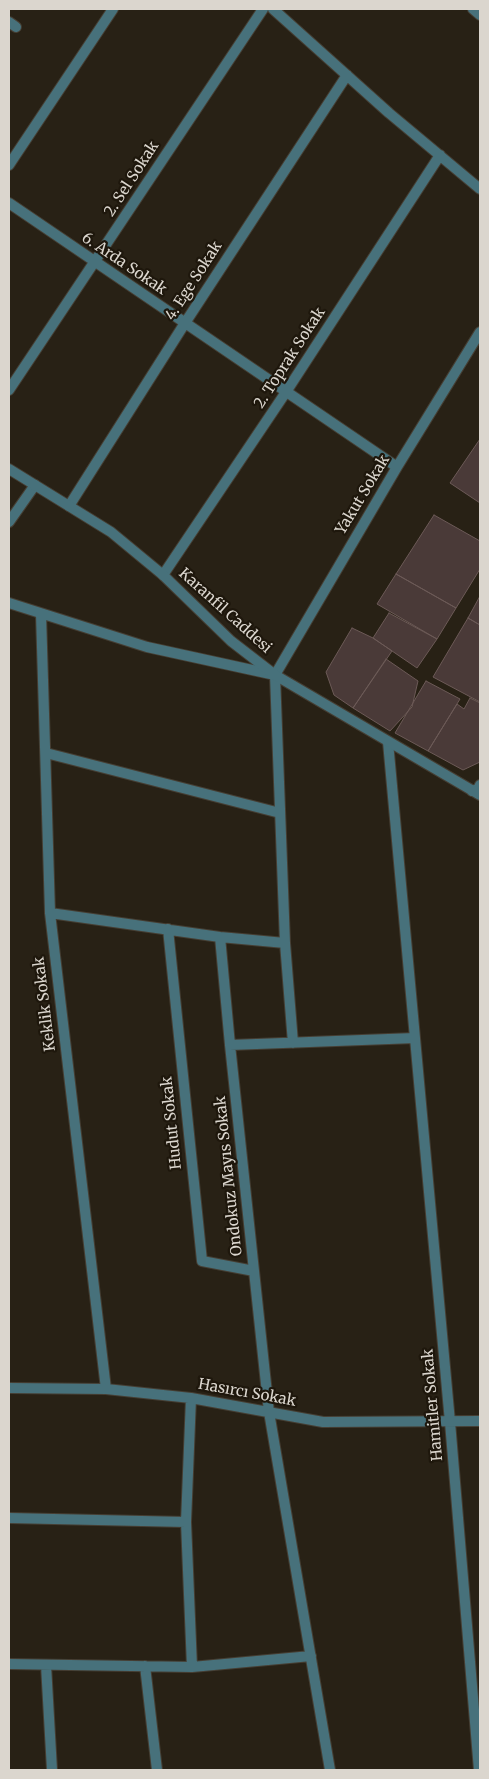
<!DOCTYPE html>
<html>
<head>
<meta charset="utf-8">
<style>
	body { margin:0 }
	#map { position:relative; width:489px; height:1779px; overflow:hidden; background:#282115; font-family:Merriweather,serif }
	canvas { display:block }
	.frame { position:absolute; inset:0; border:10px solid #dbd6ce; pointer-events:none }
</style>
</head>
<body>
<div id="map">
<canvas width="489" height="1779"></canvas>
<div class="frame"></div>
</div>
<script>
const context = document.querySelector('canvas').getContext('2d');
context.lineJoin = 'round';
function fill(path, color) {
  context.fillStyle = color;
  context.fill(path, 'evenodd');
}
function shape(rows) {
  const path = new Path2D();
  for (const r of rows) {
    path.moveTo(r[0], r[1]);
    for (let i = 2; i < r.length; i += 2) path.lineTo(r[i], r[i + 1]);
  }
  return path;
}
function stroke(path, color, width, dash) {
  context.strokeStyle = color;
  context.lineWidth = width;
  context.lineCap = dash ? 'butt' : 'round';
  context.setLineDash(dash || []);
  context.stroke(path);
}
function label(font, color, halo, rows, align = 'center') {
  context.font = font + ' Merriweather,serif';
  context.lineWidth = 4.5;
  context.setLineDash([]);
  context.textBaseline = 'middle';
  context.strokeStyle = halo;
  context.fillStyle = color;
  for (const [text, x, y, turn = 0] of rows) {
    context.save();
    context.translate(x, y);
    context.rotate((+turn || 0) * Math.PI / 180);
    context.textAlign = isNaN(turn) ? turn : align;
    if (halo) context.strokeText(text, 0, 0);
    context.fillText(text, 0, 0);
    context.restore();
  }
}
const building = shape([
	[480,439,480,503,450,483,480,439],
	[434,515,480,541,480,569,456,608,396,574,434,515],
	[396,574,456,608,437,639,377,604,396,574],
	[480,596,480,625,468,618,480,596],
	[389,613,437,639,417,668,373,638,389,613],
	[468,618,480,625,480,702,433,677,468,618],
	[352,628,373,638,392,651,353,708,334,695,326,672,352,628],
	[386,659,418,681,412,707,390,731,353,708,386,659],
	[426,681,460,699,428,751,395,733,426,681],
	[470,698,480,703,480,762,463,770,428,751,457,704,464,709,470,698]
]);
const minor = shape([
	[273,9,389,113,480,189],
	[473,9,480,15],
	[9,22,16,27],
	[9,165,113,9],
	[9,203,397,467],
	[9,390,263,9],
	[69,506,185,323,347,75],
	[9,522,35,485],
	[163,575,286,392,440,155],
	[9,603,147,647,275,675],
	[41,614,50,913,106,1389],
	[275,675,397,467,480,332],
	[275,675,285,943,293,1043],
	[388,742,450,1422,479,1770],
	[46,753,280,813],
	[472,791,478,789,480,785],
	[50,913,220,937,285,943],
	[168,929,202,1261,254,1271],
	[220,937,230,1045,269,1412,330,1770],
	[230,1045,415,1038],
	[9,1388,106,1389,191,1398,323,1422,480,1421],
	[191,1398,186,1522,192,1667],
	[9,1518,186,1522],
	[9,1664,192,1667,311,1656],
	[46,1665,52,1770],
	[145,1666,157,1770]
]);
const tertiary = shape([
	[9,469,111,532,163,575,231,641,275,675,480,795]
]);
const streetNames = [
	["2. Sel Sokak",132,179,-57],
	["6. Arda Sokak",124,264,34],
	["4. Ege Sokak",194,281,-57],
	["2. Toprak Sokak",290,358,-57],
	["Yakut Sokak",363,495,-59],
	["Karanfil Caddesi",225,611,42],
	["Keklik Sokak",45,1004,-97],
	["Hudut Sokak",172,1123,-96],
	["Ondokuz Mayıs Sokak",229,1176,-96],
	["Hasırcı Sokak",247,1393,10],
	["Hamitler Sokak",433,1405,-95]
];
fill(building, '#4a3a38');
stroke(building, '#6c5a57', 1);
stroke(minor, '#453e33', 12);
stroke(tertiary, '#453e33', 12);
stroke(minor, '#47717b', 10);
stroke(tertiary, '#47717b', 10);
label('15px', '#dbd6ce', '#1e170c', streetNames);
</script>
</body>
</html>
